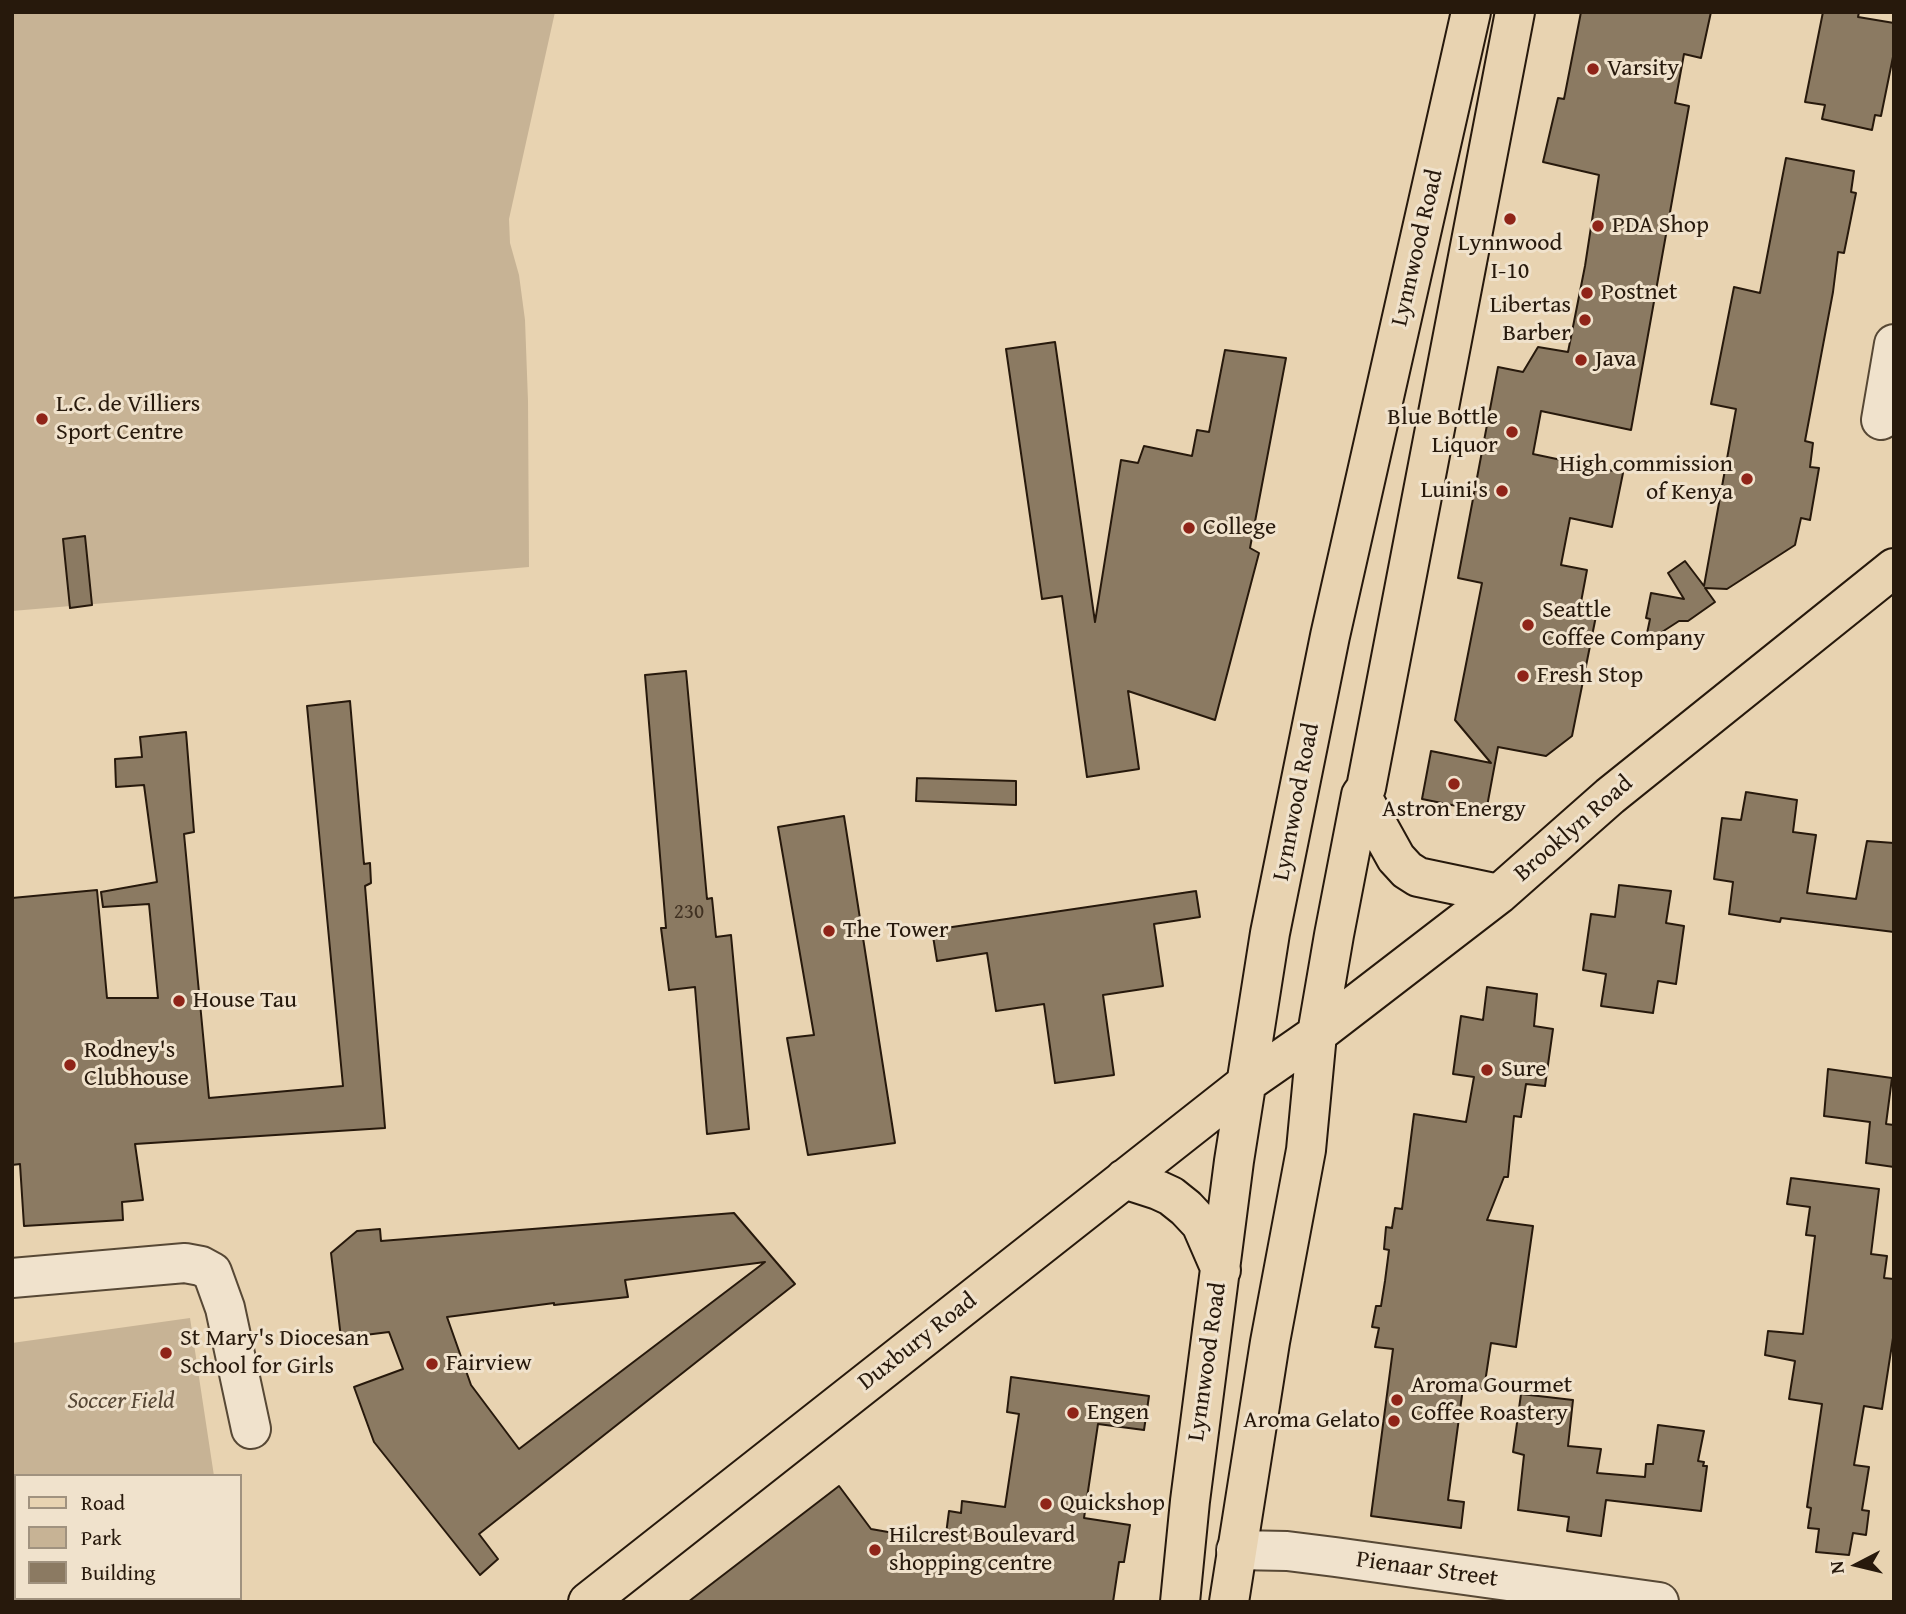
<!DOCTYPE html>
<html>
<head>
<meta charset="utf-8">
<style>
	body { margin:0 }
	#map { position:relative; width:1906px; height:1614px; overflow:hidden; background:#e8d3b1; font-family:"Gentium Book Plus",serif }
	canvas { display:block }
	.frame { position:absolute; inset:0; border:14px solid #27190c; pointer-events:none }
	.legend { position:absolute; left:14px; top:1474px; width:228px; height:126px; box-sizing:border-box; background:#f0e2cc; border:2px solid #a0927f; margin:0; padding:9px 12px; list-style:none; font-size:21px; color:#27190c }
	.legend li { display:flex; align-items:center; gap:14px; height:35px }
	.legend b { width:35px; border:2px solid #a0927f }
	.north { position:absolute; left:1822px; top:1530px; width:70px; height:70px; -webkit-text-stroke:5px #f0e2cc; paint-order:stroke; rotate:263deg; font-size:19px; font-weight:700; line-height:28px; text-align:center; color:#27190c }
	.north::after { content:''; display:block; margin:auto; width:24px; height:32px; background:#27190c; clip-path:polygon(50% 0,100% 100%,50% 72%,0 100%) }
</style>
</head>
<body>
<div id="map">
<canvas width="1906" height="1614"></canvas>
<div class="frame"></div>
<ul class="legend">
<li><b style="height:9px;background:#e8d3b1"></b>Road</li>
<li><b style="height:19px;background:#c7b395"></b>Park</li>
<li><b style="height:19px;background:#8b7a62"></b>Building</li>
</ul>
<div class="north">N</div>
</div>
<script>
const context = document.querySelector('canvas').getContext('2d');
context.lineJoin = 'round';
function fill(path, color) {
  context.fillStyle = color;
  context.fill(path, 'evenodd');
}
function shape(rows) {
  const path = new Path2D();
  for (const r of rows) {
    path.moveTo(r[0], r[1]);
    for (let i = 2; i < r.length; i += 2) path.lineTo(r[i], r[i + 1]);
  }
  return path;
}
function stroke(path, color, width, dash) {
  context.strokeStyle = color;
  context.lineWidth = width;
  context.lineCap = dash ? 'butt' : 'round';
  context.setLineDash(dash || []);
  context.stroke(path);
}
function label(font, color, halo, rows, align = 'center') {
  context.font = font + ' "Gentium Book Plus",serif';
  context.lineWidth = 6;
  context.setLineDash([]);
  context.textBaseline = 'middle';
  context.strokeStyle = halo;
  context.fillStyle = color;
  for (const [text, x, y, turn = 0] of rows) {
    context.save();
    context.translate(x, y);
    context.rotate((+turn || 0) * Math.PI / 180);
    context.textAlign = isNaN(turn) ? turn : align;
    if (halo) context.strokeText(text, 0, 0);
    context.fillText(text, 0, 0);
    context.restore();
  }
}
const green = shape([
	[12,12,555,12,509,219,510,243,519,275,525,320,528,401,529,567,12,611],
	[190,1318,214,1476,16,1476,16,1562,12,1562,12,1343]
]);
const building = shape([
	[1581,12,1711,12,1701,58,1684,54,1675,103,1689,106,1631,430,1541,411,1533,454,1623,473,1612,527,1570,518,1561,565,1587,570,1581,602,1598,606,1572,736,1546,756,1498,747,1486,812,1422,799,1431,751,1491,763,1455,720,1482,583,1458,578,1498,367,1523,372,1538,347,1568,352,1585,266,1599,175,1543,162,1558,98,1564,99,1581,12],
	[1823,12,1859,12,1858,17,1894,23,1894,52,1881,116,1875,115,1872,130,1822,119,1825,105,1805,102,1823,12],
	[1786,158,1854,171,1851,192,1856,193,1844,253,1838,252,1833,292,1805,441,1813,443,1810,467,1819,468,1810,520,1801,518,1795,545,1727,589,1705,588,1715,602,1688,621,1679,621,1645,643,1650,619,1646,618,1651,593,1684,599,1668,573,1685,561,1704,586,1736,409,1711,404,1734,287,1760,293,1786,158],
	[1055,342,1095,622,1121,460,1138,463,1144,446,1192,456,1197,430,1209,432,1225,350,1286,358,1250,548,1259,553,1215,720,1128,691,1139,769,1087,777,1062,596,1042,599,1006,349,1055,342],
	[85,536,92,605,70,608,63,539,85,536],
	[686,671,707,899,712,898,716,937,731,935,749,1129,707,1134,695,987,669,990,661,928,666,928,645,675,686,671],
	[350,701,364,864,370,863,371,883,365,886,385,1128,135,1144,143,1200,122,1202,123,1220,24,1226,20,1164,12,1165,12,898,97,890,107,998,158,998,149,904,103,907,101,892,157,882,144,785,116,787,115,759,142,757,140,737,186,732,194,832,184,834,209,1098,343,1086,307,706,350,701],
	[917,778,1016,781,1016,805,916,801,917,778],
	[1746,792,1797,800,1793,832,1816,835,1807,893,1856,899,1867,841,1894,843,1894,932,1781,918,1780,922,1729,914,1733,882,1714,879,1722,818,1741,820,1746,792],
	[844,816,895,1143,808,1155,787,1038,814,1035,778,827,844,816],
	[1619,885,1671,891,1666,923,1684,926,1676,984,1658,981,1653,1013,1601,1006,1606,974,1583,970,1591,914,1615,917,1619,885],
	[1196,891,1200,917,1154,924,1163,986,1103,995,1114,1075,1055,1083,1044,1004,996,1011,987,953,937,961,932,930,1196,891],
	[1487,987,1537,994,1534,1026,1553,1029,1545,1086,1526,1084,1521,1117,1514,1116,1508,1177,1504,1177,1487,1220,1533,1226,1516,1347,1491,1343,1484,1389,1463,1388,1448,1500,1464,1502,1461,1528,1371,1516,1393,1349,1375,1347,1379,1328,1372,1327,1376,1306,1381,1306,1385,1281,1389,1250,1384,1249,1386,1227,1392,1228,1395,1208,1402,1209,1414,1114,1466,1122,1474,1077,1453,1074,1461,1016,1483,1020,1487,987],
	[1828,1069,1892,1078,1886,1124,1894,1125,1894,1167,1866,1163,1870,1122,1824,1116,1828,1069],
	[1791,1178,1879,1189,1871,1254,1887,1256,1884,1278,1894,1279,1893,1338,1882,1409,1864,1406,1854,1465,1869,1467,1862,1510,1869,1511,1866,1535,1853,1533,1849,1555,1816,1552,1819,1529,1808,1528,1811,1508,1807,1507,1822,1404,1789,1399,1795,1361,1765,1355,1768,1331,1803,1334,1815,1236,1806,1235,1810,1207,1787,1204,1791,1178],
	[734,1213,795,1284,479,1534,498,1559,480,1575,374,1442,354,1387,403,1369,389,1332,341,1338,331,1253,357,1231,380,1229,381,1241,734,1213],
	[765,1262,519,1449,471,1385,447,1317,554,1303,554,1305,628,1297,625,1280,765,1262],
	[1011,1377,1149,1396,1144,1430,1098,1424,1084,1518,1130,1525,1124,1562,1119,1562,1113,1602,688,1602,839,1486,871,1529,945,1542,949,1511,961,1513,962,1501,1005,1507,1019,1414,1007,1412,1011,1377],
	[1521,1394,1573,1400,1568,1446,1601,1449,1597,1473,1645,1477,1646,1464,1653,1464,1658,1425,1704,1431,1698,1461,1704,1462,1703,1466,1707,1466,1701,1511,1606,1500,1601,1536,1567,1531,1569,1517,1518,1510,1524,1455,1513,1452,1521,1394]
]);
const minor = shape([
	[1881,420,1894,344],
	[12,1278,185,1263,201,1266,212,1272,225,1308,251,1429],
	[1236,1550,1287,1551,1335,1557,1659,1602]
]);
const major = shape([
	[1361,795,1396,858,1407,870,1418,877,1499,894],
	[1124,1179,1158,1190,1171,1196,1186,1208,1201,1224,1221,1270],
	[588,1602,1248,1082,1317,1034,1499,894,1610,796,1894,568],
	[1180,1602,1190,1501,1234,1161,1270,933,1330,636,1471,12],
	[1229,1602,1270,1342,1306,1150,1317,1034,1334,935,1361,795,1366,788,1515,12]
]);
const markers = [
	[1593,69,7,"#8f2418"],
	[1510,219,7,"#8f2418"],
	[1598,226,7,"#8f2418"],
	[1587,293,7,"#8f2418"],
	[1585,320,7,"#8f2418"],
	[1581,360,7,"#8f2418"],
	[42,419,7,"#8f2418"],
	[1512,432,7,"#8f2418"],
	[1747,479,7,"#8f2418"],
	[1502,491,7,"#8f2418"],
	[1189,528,7,"#8f2418"],
	[1528,625,7,"#8f2418"],
	[1523,676,7,"#8f2418"],
	[1454,784,7,"#8f2418"],
	[829,931,7,"#8f2418"],
	[179,1001,7,"#8f2418"],
	[70,1065,7,"#8f2418"],
	[1487,1070,7,"#8f2418"],
	[166,1353,7,"#8f2418"],
	[432,1364,7,"#8f2418"],
	[1397,1400,7,"#8f2418"],
	[1073,1413,7,"#8f2418"],
	[1394,1421,7,"#8f2418"],
	[1046,1504,7,"#8f2418"],
	[875,1550,7,"#8f2418"]
];
const numberNames = [
	["230",689,913]
];
const poiNames = [
	["Varsity",1607,69],
	["PDA Shop",1612,226],
	["Lynnwood",1510,244,"center"],
	["I-10",1510,272,"center"],
	["Postnet",1601,293],
	["Libertas",1571,306,"right"],
	["Barber",1571,334,"right"],
	["Java",1595,360],
	["L.C. de Villiers",56,405],
	["Sport Centre",56,433],
	["Blue Bottle",1498,418,"right"],
	["Liquor",1498,446,"right"],
	["High commission",1733,465,"right"],
	["of Kenya",1733,493,"right"],
	["Luini's",1488,491,"right"],
	["College",1203,528],
	["Seattle",1542,611],
	["Coffee Company",1542,639],
	["Fresh Stop",1537,676],
	["Astron Energy",1454,810,"center"],
	["The Tower",843,931],
	["House Tau",193,1001],
	["Rodney's",84,1051],
	["Clubhouse",84,1079],
	["Sure",1501,1070],
	["St Mary's Diocesan",180,1339],
	["School for Girls",180,1367],
	["Fairview",446,1364],
	["Aroma Gourmet",1411,1386],
	["Coffee Roastery",1411,1414],
	["Engen",1087,1413],
	["Aroma Gelato",1380,1421,"right"],
	["Quickshop",1060,1504],
	["Hilcrest Boulevard",889,1536],
	["shopping centre",889,1564]
];
const streetNames = [
	["Lynnwood Road",1418,248,-77],
	["Lynnwood Road",1297,802,-79],
	["Brooklyn Road",1574,829,-41],
	["Duxbury Road",918,1342,-38],
	["Lynnwood Road",1208,1362,-82],
	["Pienaar Street",1427,1570,8]
];
const parkNames = [
	["Soccer Field",121,1402]
];
fill(green, '#c7b395');
fill(building, '#8b7a62');
stroke(building, '#27190c', 2);
stroke(minor, '#574835', 42);
stroke(major, '#27190c', 42);
stroke(minor, '#f0e2cc', 38);
stroke(major, '#e8d3b1', 38);
for (const [x, y, r, color] of markers) {
  const dot = new Path2D();
  dot.arc(x, y, r, 0, 2 * Math.PI);
  context.fillStyle = color;
  context.fill(dot);
  stroke(dot, '#f0e2cc', 2.5);
}
label('21px', '#403122', null, numberNames);
label('24px', '#27190c', '#f0e2cc', poiNames, 'left');
label('24px', '#27190c', '#f0e2cc', streetNames);
label('italic 24px', '#574735', '#f0e2cc', parkNames);
</script>
</body>
</html>
